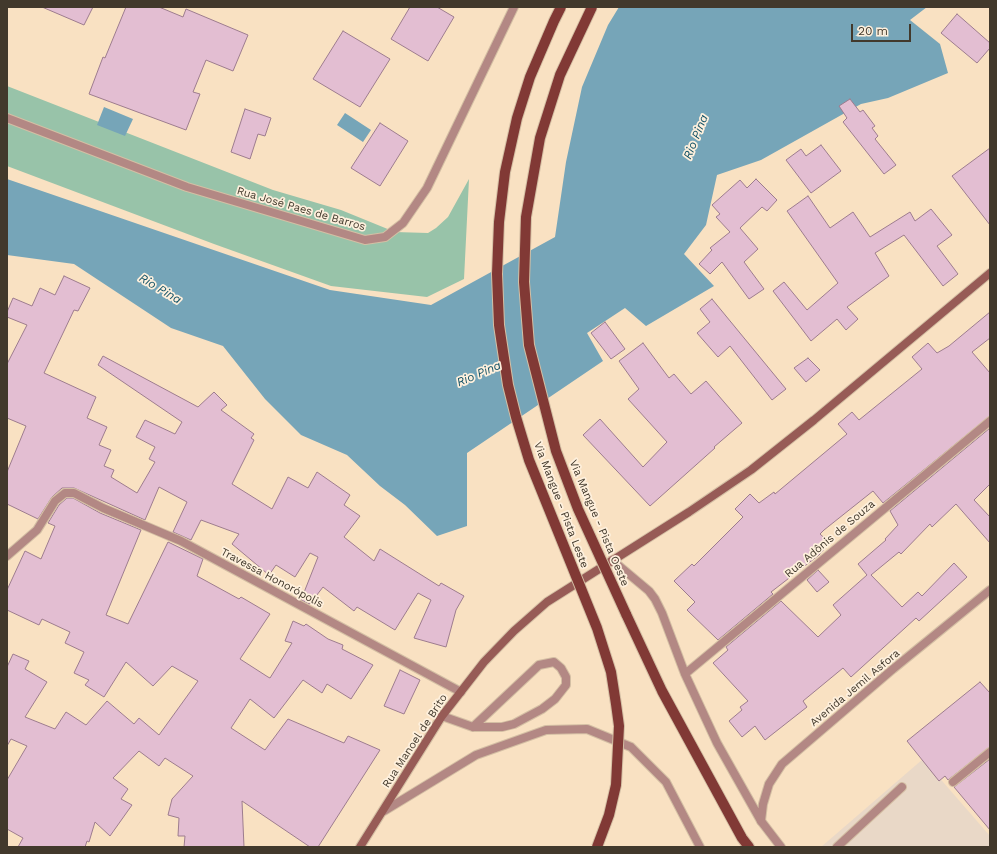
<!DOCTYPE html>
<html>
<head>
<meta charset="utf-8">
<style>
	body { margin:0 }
	#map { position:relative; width:997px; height:854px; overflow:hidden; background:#f9e1c2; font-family:"Work Sans",sans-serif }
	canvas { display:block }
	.frame { position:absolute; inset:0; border:8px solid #42392c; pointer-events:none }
	.scale { position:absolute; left:851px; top:24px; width:60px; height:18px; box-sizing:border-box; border:2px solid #42392c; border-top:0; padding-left:5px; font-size:12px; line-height:14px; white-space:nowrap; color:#42392c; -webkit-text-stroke:3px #fef0dd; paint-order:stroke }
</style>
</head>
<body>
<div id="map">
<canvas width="997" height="854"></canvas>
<div class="frame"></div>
<div class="scale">20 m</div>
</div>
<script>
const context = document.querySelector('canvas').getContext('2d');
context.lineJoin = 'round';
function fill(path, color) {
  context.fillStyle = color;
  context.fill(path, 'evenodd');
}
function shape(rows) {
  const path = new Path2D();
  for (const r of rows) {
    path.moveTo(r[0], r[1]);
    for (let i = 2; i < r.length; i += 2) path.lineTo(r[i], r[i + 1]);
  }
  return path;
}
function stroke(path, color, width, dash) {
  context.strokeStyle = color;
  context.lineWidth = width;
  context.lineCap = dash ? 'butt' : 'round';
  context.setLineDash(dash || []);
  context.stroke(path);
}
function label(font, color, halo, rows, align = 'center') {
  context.font = font + ' "Work Sans",sans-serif';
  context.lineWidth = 3.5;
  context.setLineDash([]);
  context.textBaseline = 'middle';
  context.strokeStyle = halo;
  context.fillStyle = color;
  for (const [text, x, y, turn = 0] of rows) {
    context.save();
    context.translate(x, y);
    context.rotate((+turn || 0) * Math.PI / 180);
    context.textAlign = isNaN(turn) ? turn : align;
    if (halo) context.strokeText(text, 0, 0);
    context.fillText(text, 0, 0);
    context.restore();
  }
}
const commercial = shape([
	[923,759,990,836,990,847,821,847]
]);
const forest = shape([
	[7,86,273,190,341,210,395,232,428,233,436,228,448,217,469,179,464,279,427,297,331,286,214,244,7,166]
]);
const water = shape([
	[619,7,927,7,910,20,940,44,948,73,888,98,861,104,761,160,717,175,706,225,684,254,714,286,646,326,625,308,587,333,603,361,467,453,467,526,437,536,405,505,380,486,347,455,301,435,265,399,223,346,171,328,74,264,7,255,7,179,330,290,431,305,555,237,566,162,582,87,608,25],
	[104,107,133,119,125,136,97,125],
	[345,113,371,130,363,142,337,125]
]);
const building = shape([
	[42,7,93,7,84,25,42,7],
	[126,7,159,7,183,17,186,9,248,35,233,71,206,60,193,92,200,94,186,130,89,94,103,57,105,58,126,7],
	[410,7,437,7,454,17,428,61,391,39,410,7],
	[957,14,990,43,990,48,977,63,941,33,957,14],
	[343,31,390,59,360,107,313,79,343,31],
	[850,99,860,112,863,110,875,126,872,128,878,136,875,139,896,165,884,174,843,122,847,118,839,106,850,99],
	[245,109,271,118,265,136,258,134,250,159,231,152,245,109],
	[380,123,408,141,380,186,351,168,380,123],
	[821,145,841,171,811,193,786,160,801,149,806,156,821,145],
	[990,148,990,225,952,176,990,148],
	[756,179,777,200,767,211,762,207,740,228,758,249,744,262,764,289,749,299,722,262,710,274,699,264,712,250,710,248,730,232,716,217,720,214,712,205,740,180,747,188,756,179],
	[808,196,830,228,853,212,870,237,910,212,915,221,931,209,952,235,937,246,958,274,943,286,904,235,875,253,889,276,847,307,858,319,846,330,837,319,811,341,773,291,784,282,807,310,838,283,787,211,808,196],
	[64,276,90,288,78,311,74,310,44,373,96,397,87,418,107,427,99,445,111,450,104,466,114,470,111,477,137,493,155,462,149,459,155,447,136,437,145,420,175,434,182,422,98,365,103,356,198,407,214,392,227,405,221,410,254,434,251,438,254,440,232,484,272,509,288,477,308,488,317,472,350,495,344,505,360,516,344,537,374,561,380,549,439,586,441,583,464,596,456,610,446,647,414,638,431,600,418,593,395,630,357,607,354,611,323,587,310,604,301,600,318,557,310,553,295,577,276,565,269,575,232,544,239,534,201,520,191,540,173,532,187,502,159,487,145,520,74,488,62,488,52,497,38,519,7,504,7,472,26,426,7,418,7,364,27,325,7,317,7,312,13,298,32,306,40,288,55,295,64,276],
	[712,299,786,389,772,400,730,346,718,357,697,333,710,322,700,309,712,299],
	[990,312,990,338,972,352,990,373,990,416,883,503,873,491,824,530,820,534,830,543,819,555,771,592,773,594,718,640,687,610,695,602,674,581,692,564,694,566,743,517,735,509,750,494,759,503,774,492,775,494,847,434,838,424,852,412,859,420,922,369,912,357,928,343,937,353,949,346,990,312],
	[605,322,625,349,611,359,591,333,605,322],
	[643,343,669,378,674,374,691,394,706,381,742,423,714,447,715,448,650,506,583,435,600,419,643,467,667,442,628,399,639,389,619,361,643,343],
	[808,358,820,370,806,382,794,368,808,358],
	[990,428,990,484,974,500,990,517,990,543,956,504,932,527,930,524,901,554,899,552,871,575,902,607,918,592,922,596,954,563,967,577,919,621,916,618,851,677,843,668,803,701,807,707,765,740,755,726,742,737,729,721,742,710,740,707,748,701,713,663,728,650,726,647,781,601,818,637,841,615,833,605,867,575,858,564,886,540,885,539,898,525,890,511,990,428],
	[67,498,73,498,100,513,141,530,106,615,128,624,168,542,203,559,197,576,239,599,241,597,270,614,240,659,268,677,270,678,292,643,285,641,293,621,304,626,306,624,328,639,343,645,342,649,373,665,351,699,327,684,322,693,303,680,274,718,250,699,231,728,265,750,288,719,344,743,348,736,380,750,318,847,310,847,242,801,244,847,184,847,185,836,178,836,179,818,168,815,172,799,193,776,165,758,159,766,139,751,113,778,128,789,121,799,132,805,110,836,95,822,89,842,87,841,85,847,18,847,23,838,7,829,7,780,27,746,11,739,7,746,7,667,13,654,29,661,25,669,47,682,25,717,55,729,66,712,86,725,107,701,134,724,139,718,159,735,198,681,172,666,153,686,126,662,104,697,85,685,89,680,74,673,84,652,65,643,70,632,42,619,39,625,7,610,7,590,25,551,41,559,55,526,48,523,59,505,67,498],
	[818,570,829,582,817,592,807,580,818,570],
	[400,670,420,680,404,714,384,706,400,670],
	[980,682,990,693,990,747,948,780,945,776,939,781,907,741,980,682],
	[990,759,990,830,954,787,990,759]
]);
const lane = shape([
	[442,716,473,727,502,727,514,724,542,709,555,699,566,685,566,677,561,668,554,662,539,665,473,727],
	[953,782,990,752],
	[384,811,476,755,546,730,587,729,631,747,666,782,700,847],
	[761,821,781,847],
	[837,847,902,787]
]);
const street = shape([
	[7,118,187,187,365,240,385,237,403,223,427,188,514,7],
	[7,556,37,530,55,501,65,493,74,493,103,508,181,541,461,692],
	[612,560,649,591,655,599,662,613,685,674,717,743,761,821],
	[685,674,990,421],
	[761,821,763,804,769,784,782,764,893,669,990,590]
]);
const secondary = shape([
	[360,847,442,716,484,662,514,631,547,602,689,512,751,470,814,420,990,273]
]);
const primary = shape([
	[626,614,662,691,742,838,749,847]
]);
const primaryBridge = shape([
	[561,7,554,21,530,77,517,118,505,172,499,222,497,274,499,325,508,385,516,417,529,460,597,628,611,672,616,704,619,726,616,785,609,815,597,847],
	[592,7,560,75,540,138,526,217,524,282,529,345,556,451,578,509,626,614]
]);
const streetNames = [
	["Rua José Paes de Barros",301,209,16],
	["Via Mangue - Pista Leste",561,505,69],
	["Via Mangue - Pista Oeste",599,523,67],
	["Rua Adônis de Souza",830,539,-40],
	["Travessa Honorópolis",272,578,28],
	["Avenida Jemil Asfora",855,688,-40],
	["Rua Manoel de Brito",415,741,-57]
];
const waterNames = [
	["Rio Pina",696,137,-68],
	["Rio Pina",160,289,31],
	["Rio Pina",479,374,-23]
];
fill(commercial, '#e9d8c7');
fill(forest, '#98c3a9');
fill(water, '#76a5b8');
fill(building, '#e3bed2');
stroke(building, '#9d7c8e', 1);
stroke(lane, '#d4bfa4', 10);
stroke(street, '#d4bfa4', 10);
stroke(secondary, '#d4bfa4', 10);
stroke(primary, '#d4bfa4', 12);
stroke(lane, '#b38884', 8);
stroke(street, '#b38884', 8);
stroke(secondary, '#975b56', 8);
stroke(primary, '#813935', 10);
stroke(primaryBridge, '#d4bfa4', 12, []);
stroke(primaryBridge, '#813935', 10);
label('11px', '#42392c', '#fef0dd', streetNames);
label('italic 12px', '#105065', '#fef0dd', waterNames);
</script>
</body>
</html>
